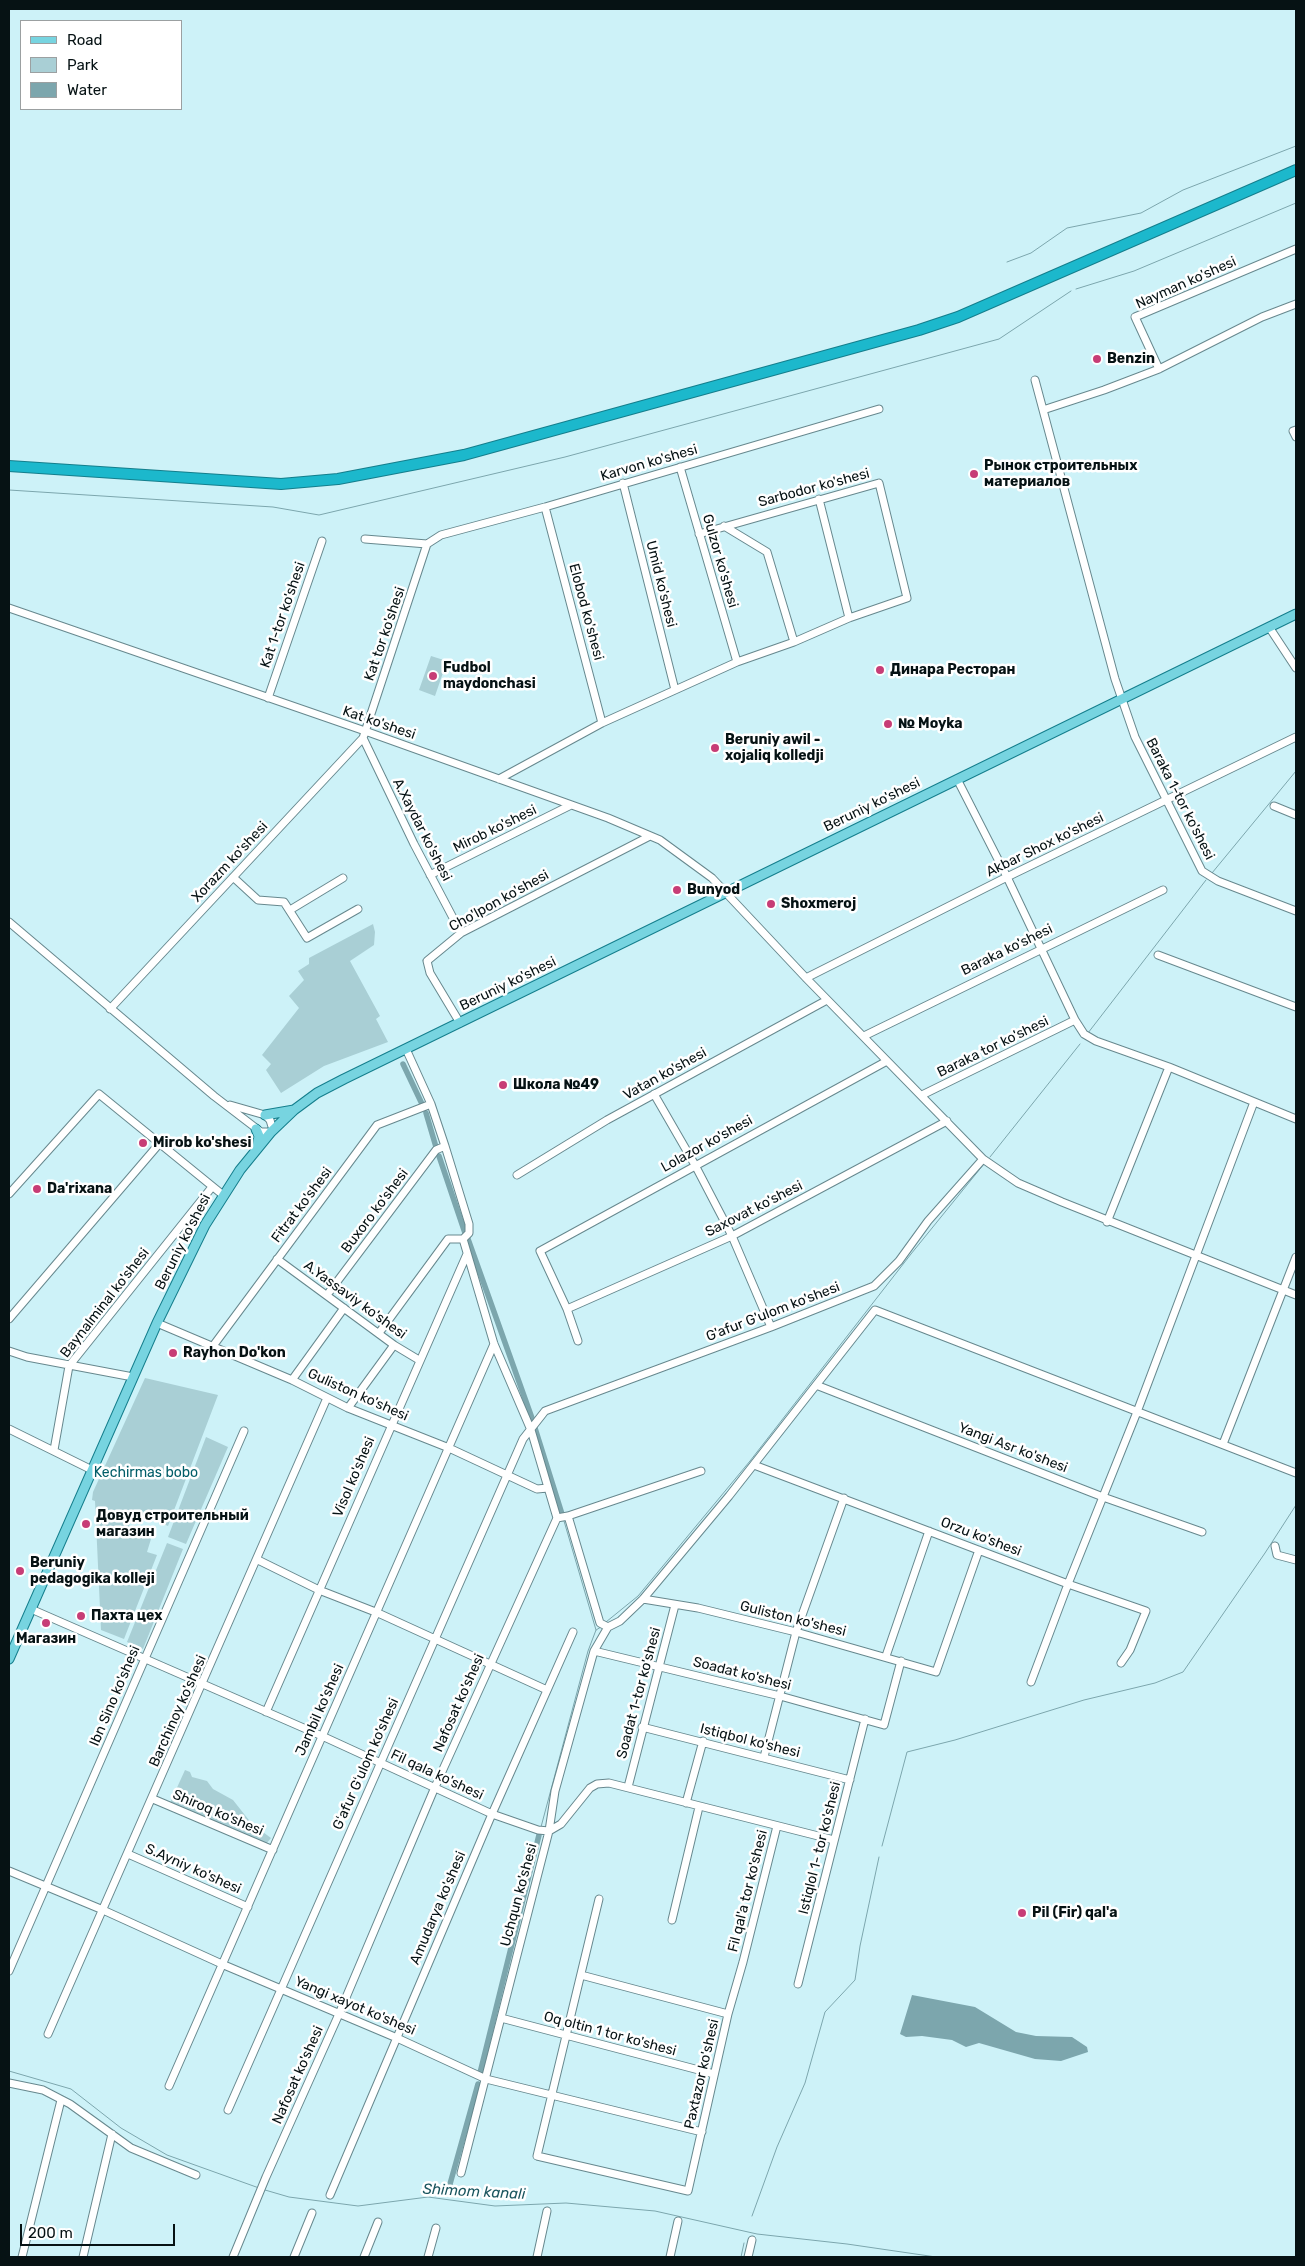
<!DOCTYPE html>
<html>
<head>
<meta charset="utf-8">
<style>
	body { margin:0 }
	#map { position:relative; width:1305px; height:2266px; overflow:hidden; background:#cdf2f8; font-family:Rubik,sans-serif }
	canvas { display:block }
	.frame { position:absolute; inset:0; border:10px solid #061214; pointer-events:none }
	.legend { position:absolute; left:20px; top:20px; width:162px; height:90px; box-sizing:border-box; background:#fff; border:1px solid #9ba0a1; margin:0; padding:6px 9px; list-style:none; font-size:15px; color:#061214 }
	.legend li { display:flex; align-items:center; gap:10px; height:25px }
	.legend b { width:25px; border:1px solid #9ba0a1 }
	.scale { position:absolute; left:20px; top:2224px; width:155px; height:22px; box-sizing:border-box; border:2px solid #061214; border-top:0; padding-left:6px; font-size:15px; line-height:18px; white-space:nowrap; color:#061214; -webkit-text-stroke:4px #fff; paint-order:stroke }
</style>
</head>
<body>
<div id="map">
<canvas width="1305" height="2266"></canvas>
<div class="frame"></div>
<ul class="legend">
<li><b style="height:6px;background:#77d4e0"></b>Road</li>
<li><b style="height:14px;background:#a9cfd5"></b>Park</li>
<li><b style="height:14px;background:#7ca6ad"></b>Water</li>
</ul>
<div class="scale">200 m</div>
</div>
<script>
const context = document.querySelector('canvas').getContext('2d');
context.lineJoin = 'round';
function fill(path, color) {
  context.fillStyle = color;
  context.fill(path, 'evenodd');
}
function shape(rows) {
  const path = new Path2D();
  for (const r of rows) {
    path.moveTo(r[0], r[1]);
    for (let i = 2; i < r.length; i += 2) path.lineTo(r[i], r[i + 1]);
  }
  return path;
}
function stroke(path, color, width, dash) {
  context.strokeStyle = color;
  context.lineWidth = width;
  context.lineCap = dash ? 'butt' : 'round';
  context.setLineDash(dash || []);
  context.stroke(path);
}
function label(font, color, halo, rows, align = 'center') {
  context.font = font + ' Rubik,sans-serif';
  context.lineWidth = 5;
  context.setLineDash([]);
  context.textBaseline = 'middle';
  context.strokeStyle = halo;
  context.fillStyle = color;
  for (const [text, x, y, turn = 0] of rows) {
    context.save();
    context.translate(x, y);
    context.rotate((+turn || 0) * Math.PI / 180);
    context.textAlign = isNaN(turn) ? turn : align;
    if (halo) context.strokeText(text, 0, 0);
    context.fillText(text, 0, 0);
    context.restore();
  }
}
const green = shape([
	[431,656,447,661,435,696,419,690],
	[373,924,375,932,374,945,350,961,380,1016,376,1019,388,1042,324,1066,281,1093,266,1070,271,1064,262,1055,299,1008,289,996,304,980,298,971,309,964,309,958],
	[145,1378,218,1395,168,1526,135,1512,129,1526,151,1539,147,1552,157,1555,124,1639,101,1630,95,1501,92,1500,93,1492],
	[206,1437,228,1447,186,1544,168,1537],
	[167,1543,183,1549,143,1649,127,1642],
	[185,1770,190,1772,192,1777,207,1781,213,1789,233,1800,252,1824,271,1838,266,1844,170,1803]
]);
const water = shape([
	[912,1995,975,2007,1016,2032,1036,2036,1072,2037,1087,2047,1088,2052,1061,2061,1035,2059,979,2043,966,2047,952,2040,922,2036,906,2037,900,2034]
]);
const stream = shape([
	[1007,262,1031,253,1067,228,1141,213,1183,190,1296,146],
	[1076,289,1134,271,1296,203],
	[9,490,273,507,319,515,565,457,999,339,1071,291],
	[1212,873,1296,771],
	[1088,1033,1206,880],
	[990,1157,1080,1044],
	[564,1521,596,1630],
	[606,1622,638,1596,750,1461,911,1254,984,1164],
	[541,1827,588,1651,596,1630,601,1627],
	[882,1846,907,1752,955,1740,1084,1700,1155,1683,1183,1672,1265,1553,1296,1505],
	[9,2071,71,2089,121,2128,167,2155,259,2188],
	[265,2190,289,2197,358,2206,428,2197,495,2206,566,2203,655,2211,757,2234,847,2244,936,2257],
	[752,2216,777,2147,805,2083,825,2012,855,1980,860,1946,879,1857],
	[741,2257,744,2243]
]);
const canal = shape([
	[403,1064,422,1104],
	[426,1113,436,1147],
	[439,1156,465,1233],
	[468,1239,533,1421],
	[535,1428,562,1514],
	[479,2077,539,1835],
	[450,2184,478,2084]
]);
const minor = shape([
	[1159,369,1135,317,1296,249],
	[1035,380,1115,679,1135,737,1202,871,1218,881,1296,911],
	[1043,410,1104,390,1159,369,1262,317,1296,304],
	[1296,430,1293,431,1296,437],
	[680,467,737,662],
	[623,483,675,690],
	[819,499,849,618],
	[545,507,602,723],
	[724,526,767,552,794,642],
	[365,539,427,544],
	[427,544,441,535,545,507,879,409],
	[9,608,365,731,608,818,660,840,712,878,806,978,983,1159,1018,1183,1062,1202,1296,1295],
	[1269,627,1296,668],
	[268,698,322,541],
	[363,738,414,844,461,933],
	[499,779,602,723,737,662,794,642,849,618,907,598,879,483,699,534],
	[957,779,1007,877,1075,1020,1084,1034,1096,1041,1169,1067,1296,1119],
	[1274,806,1296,815],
	[430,875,571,805],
	[233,877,258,900,284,902,307,938,358,909],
	[290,910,343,878],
	[9,922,214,1096,261,1132,271,1132],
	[1158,955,1296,1007],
	[806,978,1007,877,1296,737],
	[110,1009,363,738,427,544],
	[460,1023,430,973,427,961,461,933,650,836],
	[864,1036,1163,890],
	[406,1049,431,1104,445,1146,469,1224,469,1233,463,1239,494,1344,531,1430,557,1518],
	[654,1094,695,1165,732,1236,771,1327],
	[922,1095,1075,1020],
	[230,1105,265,1115,270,1120,273,1130],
	[517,1175,607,1120,827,1000],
	[9,1194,99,1094,223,1195],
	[1107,1222,1169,1067],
	[277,1259,394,1345,419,1360],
	[327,1295,436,1150,445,1146],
	[567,1309,732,1236,947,1121],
	[9,1319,159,1144],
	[157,1323,292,1380,348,1408,449,1448,537,1489,548,1488],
	[379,1333,448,1239,463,1239],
	[578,1341,567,1309,540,1251,887,1061],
	[213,1346,377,1125,431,1104],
	[9,1351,27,1357,133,1377],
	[292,1380,344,1308],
	[816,1385,1103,1497,1202,1532],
	[348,1408,394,1345],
	[9,1429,92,1470],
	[1223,1444,1296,1257],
	[54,1450,69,1366,212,1187],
	[754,1465,1068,1584,1146,1611,1130,1650,1121,1663],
	[568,1516,600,1623,608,1627],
	[557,1518,568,1516,701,1471],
	[1275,1546,1277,1555,1296,1560],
	[258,1560,319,1590,378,1613,547,1690],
	[643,1599,698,1608,796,1632,936,1672,979,1550],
	[31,1609,322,1736,492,1814,538,1830,549,1831,561,1824,590,1788,597,1784,609,1783,834,1840],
	[594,1651,780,1696,884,1725,901,1661],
	[886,1656,929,1531],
	[1031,1682,1068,1584,1137,1412,1254,1102],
	[266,1712,467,1254],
	[642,1727,850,1780],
	[764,1757,796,1632,844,1498],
	[628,1787,675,1605],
	[153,1799,273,1850],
	[686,1803,703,1741],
	[128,1854,248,1907],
	[9,1871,103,1910,224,1965,397,2038,486,2079,702,2132],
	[599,1899,537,2156,688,2191,728,2014,743,1962,777,1826],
	[672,1920,699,1807],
	[9,1971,244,1431],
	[581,1975,728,2014],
	[798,1984,865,1719],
	[501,2018,714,2074],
	[48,2034,327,1398],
	[9,2083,43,2090,70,2104,131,2148,196,2175],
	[169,2086,494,1344],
	[228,2110,523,1439,545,1411,771,1327,874,1286,899,1261,928,1221,983,1159],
	[461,2173,549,1831,555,1791,594,1651,608,1627,620,1621,643,1599,729,1496,875,1310,1296,1473],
	[330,2195,492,1814,573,1632],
	[22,2257,61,2100],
	[83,2257,112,2134],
	[233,2257,266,2177,339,2014,435,1787,557,1518],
	[294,2257,312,2213],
	[364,2257,378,2222],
	[428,2257,436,2228],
	[537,2257,547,2211],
	[670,2257,678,2221],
	[748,2257,752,2240]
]);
const major = shape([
	[265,1115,294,1110],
	[256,1129,259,1136,257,1148],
	[9,1659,157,1323,205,1225,240,1170,271,1132,294,1110,317,1093,344,1079,1296,614]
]);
const highway = shape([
	[9,466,281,484,338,479,464,455,919,330,958,317,1296,170]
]);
const markers = [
	[1097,359,5,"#c73d76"],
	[974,474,5,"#c73d76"],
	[880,670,5,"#c73d76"],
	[433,676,5,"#c73d76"],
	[888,724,5,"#c73d76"],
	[715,748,5,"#c73d76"],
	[677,890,5,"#c73d76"],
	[771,904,5,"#c73d76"],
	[503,1085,5,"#c73d76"],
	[143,1143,5,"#c73d76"],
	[37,1189,5,"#c73d76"],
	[173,1353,5,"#c73d76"],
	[86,1524,5,"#c73d76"],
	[20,1571,5,"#c73d76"],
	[81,1616,5,"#c73d76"],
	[46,1623,5,"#c73d76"],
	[1022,1913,5,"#c73d76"]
];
const streetNames = [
	["Nayman ko'shesi",1186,283,-24],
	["Karvon ko'shesi",649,463,-16],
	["Sarbodor ko'shesi",814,488,-15],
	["Gulzor ko'shesi",720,561,74],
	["Umid ko'shesi",661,584,76],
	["Elobod ko'shesi",586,612,75],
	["Kat 1-tor ko'shesi",283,615,-71],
	["Kat tor ko'shesi",385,634,-71],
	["Kat ko'shesi",379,723,19],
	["Baraka 1-tor ko'shesi",1180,799,63],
	["Beruniy ko'shesi",872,805,-26],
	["Mirob ko'shesi",495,829,-26],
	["A.Xaydar ko'shesi",422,830,63],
	["Akbar Shox ko'shesi",1045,845,-26],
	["Xorazm ko'shesi",230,862,-47],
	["Cho'lpon ko'shesi",499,901,-29],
	["Baraka ko'shesi",1007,950,-26],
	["Beruniy ko'shesi",508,984,-26],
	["Baraka tor ko'shesi",993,1047,-26],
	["Vatan ko'shesi",665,1074,-29],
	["Lolazor ko'shesi",707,1144,-29],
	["Fitrat ko'shesi",302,1205,-53],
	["Saxovat ko'shesi",754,1209,-27],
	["Buxoro ko'shesi",375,1211,-53],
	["Beruniy ko'shesi",183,1242,-63],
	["A.Yassaviy ko'shesi",355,1300,36],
	["Baynalminal ko'shesi",105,1303,-52],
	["G'afur G'ulom ko'shesi",773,1312,-21],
	["Guliston ko'shesi",358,1395,24],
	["Yangi Asr ko'shesi",1013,1448,21],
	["Visol ko'shesi",354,1477,-67],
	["Orzu ko'shesi",981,1537,21],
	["Guliston ko'shesi",793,1619,14],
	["Soadat ko'shesi",742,1674,14],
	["Soadat 1-tor ko'shesi",639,1693,-75],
	["Ibn Sino ko'shesi",115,1696,-67],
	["Nafosat ko'shesi",459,1703,-66],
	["Jambil ko'shesi",320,1710,-66],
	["Barchinoy ko'shesi",178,1711,-66],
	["Istiqbol ko'shesi",750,1741,14],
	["Gʻafur Gʻulom ko'shesi",366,1764,-66],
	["Fil qala ko'shesi",437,1775,25],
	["Shiroq ko'shesi",218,1813,23],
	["Istiqlol 1- tor ko'shesi",820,1848,-76],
	["S.Ayniy ko'shesi",193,1869,24],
	["Fil qal'a tor ko'shesi",748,1891,-76],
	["Uchqun ko'shesi",519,1895,-75],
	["Amudarya ko'shesi",438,1908,-67],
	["Yangi xayot ko'shesi",355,2006,23],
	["Oq oltin 1 tor ko'shesi",610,2034,15],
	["Paxtazor ko'shesi",702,2074,-77],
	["Nafosat ko'shesi",298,2075,-66]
];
const poiNames = [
	["Benzin",1107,359],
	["Рынок строительных",984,466],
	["материалов",984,482],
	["Fudbol",443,668],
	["maydonchasi",443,684],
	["Динара Ресторан",890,670],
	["№ Moyka",898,724],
	["Beruniy awil -",725,740],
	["xojaliq kolledji",725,756],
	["Bunyod",687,890],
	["Shoxmeroj",781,904],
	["Школа №49",513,1085],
	["Mirob ko'shesi",153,1143],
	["Da'rixana",47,1189],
	["Rayhon Do'kon",183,1353],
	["Довуд строительный",96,1516],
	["магазин",96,1532],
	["Beruniy",30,1563],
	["pedagogika kolleji",30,1579],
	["Пахта цех",91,1616],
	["Магазин",46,1639,"center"],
	["Pil (Fir) qal'a",1032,1913]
];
const parkNames = [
	["Kechirmas bobo",146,1473]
];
const waterNames = [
	["Shimom kanali",474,2192,3]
];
fill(green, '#a9cfd5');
fill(water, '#7ca6ad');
stroke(stream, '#7ca6ad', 1);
stroke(canal, '#7ca6ad', 5.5);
stroke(minor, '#67888e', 9);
stroke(major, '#147e8c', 11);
stroke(highway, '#147e8c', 12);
stroke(minor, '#fff', 7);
stroke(major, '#77d4e0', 9);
stroke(highway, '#1cb8cc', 10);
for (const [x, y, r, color] of markers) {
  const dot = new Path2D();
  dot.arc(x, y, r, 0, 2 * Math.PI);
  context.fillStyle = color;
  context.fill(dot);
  stroke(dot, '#fff', 2);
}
label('14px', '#061214', '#fff', streetNames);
label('bold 14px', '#061214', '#fff', poiNames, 'left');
label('14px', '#005d68', '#fff', parkNames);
label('italic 15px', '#1a555e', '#fff', waterNames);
</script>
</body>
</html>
